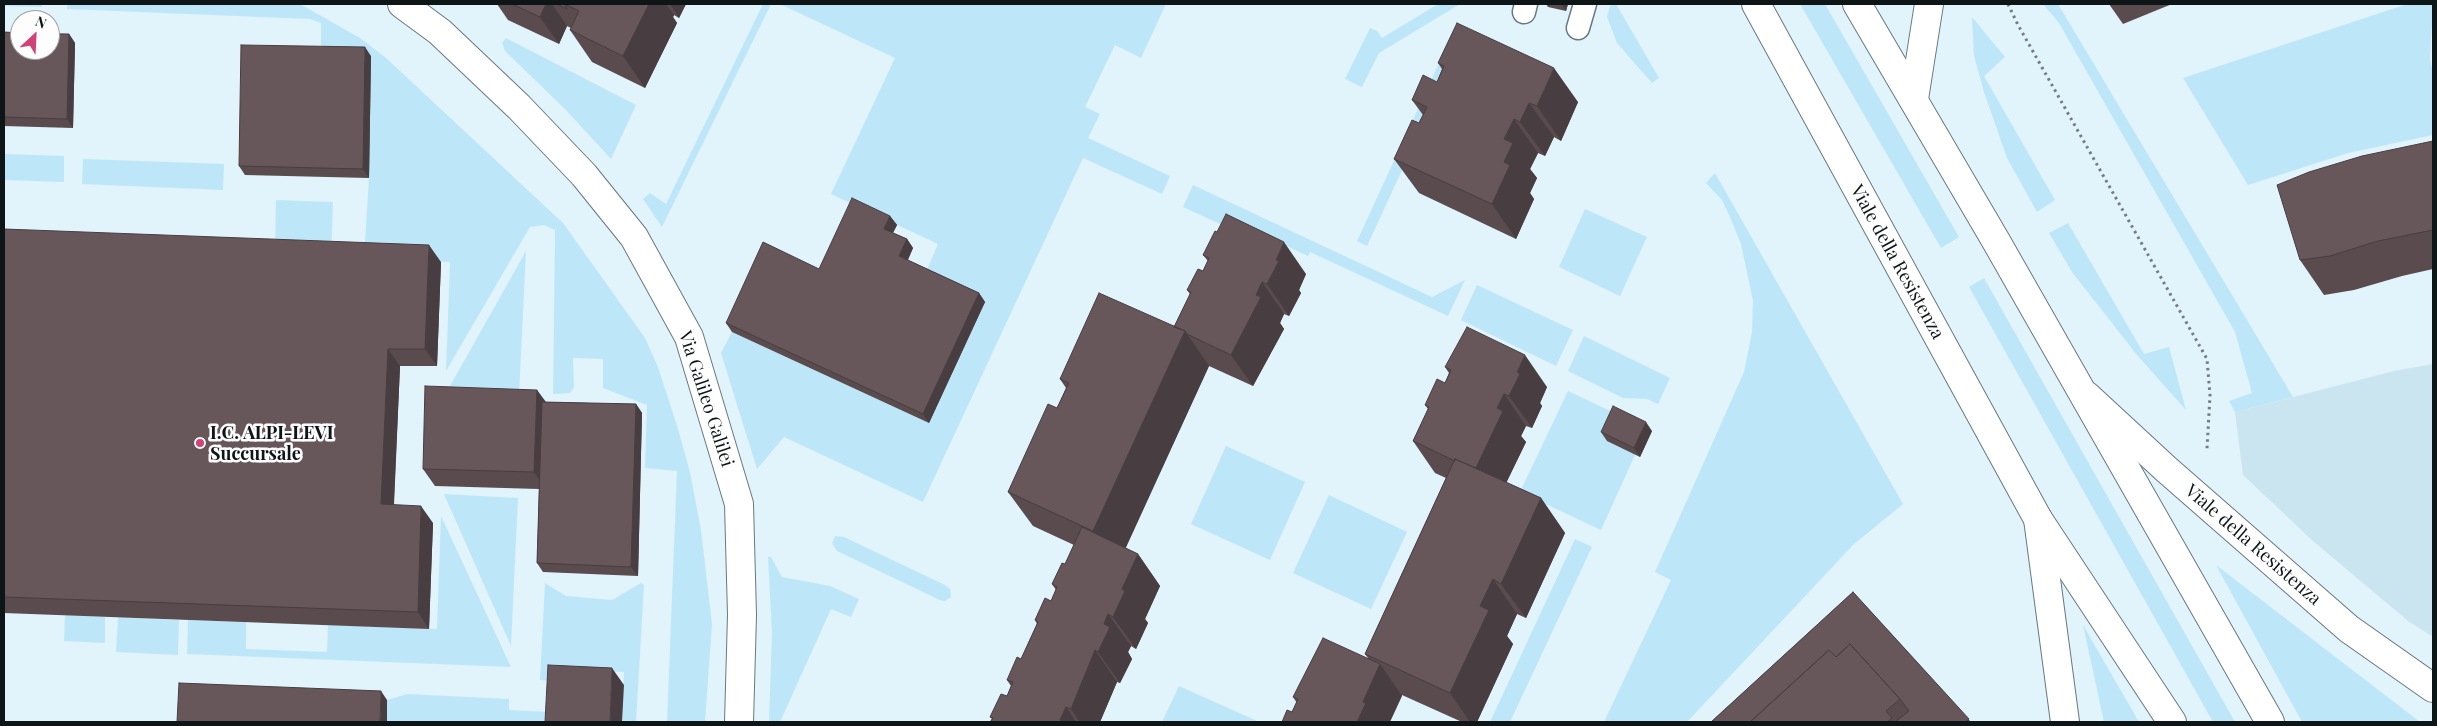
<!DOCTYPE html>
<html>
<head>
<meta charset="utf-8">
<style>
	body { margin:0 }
	#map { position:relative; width:2437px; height:726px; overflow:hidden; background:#e1f3fb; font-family:"Playfair Display",serif }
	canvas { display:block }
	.frame { position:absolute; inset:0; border:5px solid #0e1517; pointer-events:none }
	.north { position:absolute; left:10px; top:10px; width:50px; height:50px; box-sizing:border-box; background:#fdfdfd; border:1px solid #9da0a1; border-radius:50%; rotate:25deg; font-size:14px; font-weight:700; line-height:20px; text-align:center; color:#0e1517 }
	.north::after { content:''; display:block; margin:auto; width:18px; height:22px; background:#cf4377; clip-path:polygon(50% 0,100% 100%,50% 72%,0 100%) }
</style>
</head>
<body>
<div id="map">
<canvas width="2437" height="726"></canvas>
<div class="frame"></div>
<div class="north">N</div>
</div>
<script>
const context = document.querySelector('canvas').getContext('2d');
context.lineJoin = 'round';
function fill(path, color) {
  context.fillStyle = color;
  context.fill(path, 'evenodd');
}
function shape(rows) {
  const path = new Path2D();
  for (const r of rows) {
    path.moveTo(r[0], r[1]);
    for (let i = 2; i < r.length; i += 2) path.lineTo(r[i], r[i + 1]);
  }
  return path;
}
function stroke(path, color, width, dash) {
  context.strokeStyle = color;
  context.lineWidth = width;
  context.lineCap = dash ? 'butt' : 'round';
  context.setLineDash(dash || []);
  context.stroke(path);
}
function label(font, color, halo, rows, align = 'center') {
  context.font = font + ' "Playfair Display",serif';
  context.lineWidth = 5;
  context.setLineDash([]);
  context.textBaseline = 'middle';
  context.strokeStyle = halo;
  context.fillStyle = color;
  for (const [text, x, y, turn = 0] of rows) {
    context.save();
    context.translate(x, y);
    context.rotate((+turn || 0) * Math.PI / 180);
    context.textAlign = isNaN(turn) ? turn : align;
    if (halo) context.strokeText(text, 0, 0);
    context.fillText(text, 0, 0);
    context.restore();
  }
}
const built = shape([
	[2433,364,2433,637,2408,621,2313,541,2243,475,2235,412,2394,371]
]);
const green = shape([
	[4,4,42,4,42,7,4,6],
	[67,4,300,4,360,38,386,58,563,223,645,338,658,367,678,429,690,472,701,530,712,624,705,722,667,722,677,471,645,468,647,405,603,388,603,359,573,358,574,387,570,393,553,394,555,230,544,225,530,227,446,371,450,262,364,258,369,178,321,55,321,23,310,19,67,9],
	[763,4,771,4,662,227,643,199,650,193,666,204],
	[780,4,1166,4,1141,58,1115,45,1085,107,1100,114,1088,138,1170,176,1162,194,1083,158,923,502,784,437,757,469,721,353,732,332,929,423,925,274,938,244,831,194,895,58],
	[1438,4,1460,4,1379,53,1362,87,1345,79,1370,28,1377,31,1382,38],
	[1616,4,1659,78,1652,83,1617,43,1607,17,1610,6],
	[1800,4,1825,4,1959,237,1941,248],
	[2043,4,2058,4,2293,397,2235,412,2229,401,2252,393,2235,332,2059,23],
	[2407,4,2433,4,2430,60,2433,72,2433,135,2348,153,2248,185,2183,78],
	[1972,17,2005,57,1984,76,2055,200,2037,212,2007,158,1984,92,1974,56],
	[506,38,636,105,611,159,566,110,505,51,502,43],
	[1463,38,1367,246,1357,241,1446,48],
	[4,154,64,156,64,182,4,180],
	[83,159,224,164,223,190,82,184],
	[1715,173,1903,504,1854,544,1687,722,1604,722,1671,580,1655,572,1744,372,1752,332,1753,301,1741,244,1730,217,1722,200,1706,183],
	[1193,185,1432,297,1465,280,1448,316,1310,252,1308,256,1235,222,1231,229,1183,207],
	[276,200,333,202,331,257,275,255],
	[1585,209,1647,237,1620,296,1559,267],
	[2068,223,2144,354,2169,347,2186,410,2137,355,2072,272,2049,233],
	[526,251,519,395,446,393],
	[1984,278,2235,722,2213,722,1969,287],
	[1477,285,1573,330,1556,366,1461,320],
	[1584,336,1670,378,1658,404,1647,399,1623,398,1568,371],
	[1568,391,1619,415,1635,455,1601,530,1520,492],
	[1226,446,1305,482,1270,560,1191,524],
	[444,494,518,498,511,646],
	[1329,495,1407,532,1371,609,1293,573],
	[441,516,511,667,187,654,188,620,246,622,246,649,327,652,328,625,437,629],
	[835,536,844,537,945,585,950,589,951,597,945,601,940,600,837,551,832,543],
	[1575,539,1592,547,1510,722,1490,722],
	[768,557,771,557,782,577,830,586,859,599,851,617,831,609,780,722,769,722,772,633],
	[2216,565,2420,722,2302,722],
	[545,583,566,596,612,600,641,583,644,585,636,722,622,722,624,672,552,669,551,681,540,680],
	[65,615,105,617,105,643,64,641],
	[118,617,179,620,178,655,116,652],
	[2083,625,2139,722,2104,722],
	[1179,686,1257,721,1257,722,1162,722],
	[407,694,509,699,509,710,548,712,548,722,387,722,387,700]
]);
const path = shape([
	[2008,4,2018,25,2207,359,2210,395,2207,449]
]);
const lane = shape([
	[1524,12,1526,4],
	[1578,28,1585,4]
]);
const street = shape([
	[402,4,440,32,519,107,584,175,634,237,689,337,739,504,742,615,739,722],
	[1914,99,1929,4],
	[2087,396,2166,469,2349,629,2433,688],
	[2038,519,2065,722]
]);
const secondary = shape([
	[1756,4,2038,519,2172,722],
	[1857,4,1996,241,2270,722]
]);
const wall = shape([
	[497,4,686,4,679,18,674,15,673,17,677,23,645,88,592,62,570,30,571,28,567,26,559,44,508,20],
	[1546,4,1568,4,1566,11,1548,7],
	[2109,4,2172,4,2123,24],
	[4,32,69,34,75,43,73,128,4,126],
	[371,56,369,178,245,175,239,166],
	[1438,63,1578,102,1561,141,1554,137,1545,156,1538,153,1530,169,1537,178,1530,193,1534,199,1516,239,1419,193,1394,159,1419,123,1423,115,1412,100,1437,82,1442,69],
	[2433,141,2433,269,2402,276,2354,290,2324,295,2300,260],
	[890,216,897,225,893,233,907,239,913,248,908,260,979,293,985,302,929,423,732,332,726,323,819,269],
	[4,229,441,262,437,366,400,366,394,505,433,523,429,629,4,613],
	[1203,255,1306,274,1299,290,1301,293,1289,316,1284,314,1280,323,1284,329,1253,386,1209,366,1125,548,1138,554,1160,586,1145,619,1148,623,1136,649,1131,646,1128,652,1132,659,1120,683,1117,682,1100,722,990,722,992,719,990,717,1007,696,1011,686,1007,680,1021,659,1037,624,1035,620,1051,601,1056,590,1052,584,1065,564,1074,545,1033,526,1008,492,1057,408,1066,388,1060,379,1174,327,1190,294,1187,290,1203,271,1208,261],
	[1445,367,1547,387,1540,403,1542,406,1532,428,1526,426,1521,436,1526,442,1506,483,1541,498,1565,533,1526,618,1517,614,1507,636,1513,644,1477,722,1462,722,1402,695,1402,696,1292,712,1297,703,1293,697,1368,658,1365,654,1446,478,1435,473,1413,441,1428,409,1425,405,1445,383,1449,373],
	[537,390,545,402,636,404,642,413,638,576,543,572,537,563,539,489,435,486,423,469],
	[1652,431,1640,457,1607,441,1601,432],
	[1853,592,1971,722,1711,722]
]);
const shadedWall = shape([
	[546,4,552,4,567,26,559,44,540,17],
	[649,4,666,4,674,15,673,17,677,23,645,88,623,56],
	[670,4,686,4,679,18],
	[1561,4,1568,4,1566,11],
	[69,34,75,43,73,128,67,119],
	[365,47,371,56,369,178,363,169],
	[1554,68,1578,102,1561,141,1537,106],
	[1529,103,1554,137,1545,156,1520,122],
	[1514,119,1538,153,1530,169,1537,178,1530,193,1534,199,1516,239,1492,204,1504,139],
	[890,216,897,225,890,238,884,229],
	[907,239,913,248,905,265,899,256],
	[1284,242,1306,274,1299,290,1301,293,1289,316,1267,284,1276,260],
	[429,245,441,262,437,366,425,349],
	[1262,282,1284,314,1280,323,1284,329,1253,386,1231,355],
	[979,293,985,302,929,423,923,414],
	[1185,331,1209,366,1118,565,1093,531],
	[388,349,400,366,393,520,381,504],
	[1525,355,1547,387,1540,403,1542,406,1532,428,1509,396,1517,372],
	[537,390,549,406,546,489,534,472],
	[1504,394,1526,426,1521,436,1526,442,1497,502,1475,470,1497,408],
	[636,404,642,413,638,576,631,567],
	[1646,422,1652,431,1640,457,1634,448],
	[1541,498,1565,533,1526,618,1501,584],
	[421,506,433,523,429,629,418,612],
	[1138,554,1160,586,1145,619,1148,623,1136,649,1113,617,1122,589],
	[1493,579,1517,614,1507,636,1513,644,1477,722,1470,722,1450,693,1480,606],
	[1108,614,1131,646,1128,652,1132,659,1120,683,1098,652,1104,624],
	[1095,650,1117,682,1100,722,1080,722,1071,709],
	[1380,664,1402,696,1390,722,1357,722,1363,702],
	[612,668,624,685,622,722,610,722],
	[381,691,387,700,387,722,380,722],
	[1066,707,1076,722,1062,722,1060,720]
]);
const building = shape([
	[512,4,546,4,540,17,512,4],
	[557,4,564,4,567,9,557,4],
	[564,4,649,4,623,56,570,30,579,11,564,4],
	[1457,23,1554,68,1537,106,1529,103,1520,122,1514,119,1504,139,1513,143,1504,162,1510,165,1492,204,1394,159,1412,120,1419,123,1427,107,1412,100,1423,75,1437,82,1444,66,1438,63,1457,23],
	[4,32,20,33,20,50,50,50,50,34,69,34,67,119,4,117,4,32],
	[241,45,365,47,363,169,239,166,241,45],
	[2433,141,2433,230,2378,241,2330,256,2300,260,2277,185,2309,172,2362,156,2433,141],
	[852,198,890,216,884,229,907,239,899,256,979,293,923,414,726,323,763,242,819,269,852,198],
	[1226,214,1284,242,1276,260,1279,261,1267,284,1262,282,1256,295,1261,297,1231,355,1187,334,1185,331,1174,327,1191,292,1187,290,1198,269,1203,271,1209,258,1203,255,1215,231,1217,232,1226,214],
	[4,229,429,245,425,349,388,349,381,504,421,506,418,612,4,597,4,229],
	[1099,293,1185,331,1093,531,1008,492,1048,404,1057,408,1069,383,1060,379,1099,293],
	[1467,327,1525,355,1517,372,1520,374,1509,396,1504,394,1497,408,1503,411,1476,468,1455,459,1455,461,1413,441,1429,407,1425,405,1437,379,1445,383,1451,370,1445,367,1467,327],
	[425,386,537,390,534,472,423,469,425,386],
	[542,402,636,404,631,567,537,563,542,402],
	[1613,406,1646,422,1634,448,1601,432,1613,406],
	[1455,459,1541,498,1501,584,1493,579,1480,606,1489,610,1450,693,1365,654,1455,459],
	[1082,527,1138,554,1122,589,1125,591,1113,617,1108,614,1104,624,1110,627,1098,652,1095,650,1071,709,1066,707,1060,720,1065,722,990,722,993,718,990,717,1001,694,1007,696,1013,682,1007,680,1017,657,1021,659,1038,622,1035,620,1045,598,1051,601,1057,587,1052,584,1062,563,1065,564,1082,527],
	[1853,592,1969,719,1965,722,1895,722,1909,711,1900,699,1850,644,1836,657,1829,650,1750,722,1711,722,1853,592],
	[1323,638,1380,664,1363,702,1366,703,1357,722,1282,722,1287,710,1292,712,1298,699,1293,697,1323,638],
	[1850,644,1900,699,1886,711,1892,718,1887,722,1750,722,1829,650,1836,657,1850,644],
	[548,665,612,668,610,722,545,722,548,665],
	[179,683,381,691,380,722,177,722,179,683]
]);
const markers = [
	[200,443,5,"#cf4377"]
];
const streetNames = [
	["Viale della Resistenza",1897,262,61],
	["Via Galileo Galilei",706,399,72],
	["Viale della Resistenza",2253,545,41]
];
const poiNames = [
	["I.C. ALPI-LEVI",210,433],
	["Succursale",210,454]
];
fill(built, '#cbe5f0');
fill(green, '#bde7f8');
stroke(lane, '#697980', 25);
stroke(street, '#697980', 30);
stroke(secondary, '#697980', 30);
stroke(path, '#717d82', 3, [2.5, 4]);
stroke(lane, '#fff', 22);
stroke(street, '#fff', 28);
stroke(secondary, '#fff', 28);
fill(wall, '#594b4e');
fill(shadedWall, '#483d40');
fill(building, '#67575b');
stroke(building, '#483d40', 1);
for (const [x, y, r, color] of markers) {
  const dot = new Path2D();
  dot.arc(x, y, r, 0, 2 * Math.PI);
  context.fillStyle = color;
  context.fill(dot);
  stroke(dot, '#fdfdfd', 2);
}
label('18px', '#0e1517', '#fdfdfd', streetNames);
label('bold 18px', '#0e1517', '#fdfdfd', poiNames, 'left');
</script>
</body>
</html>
